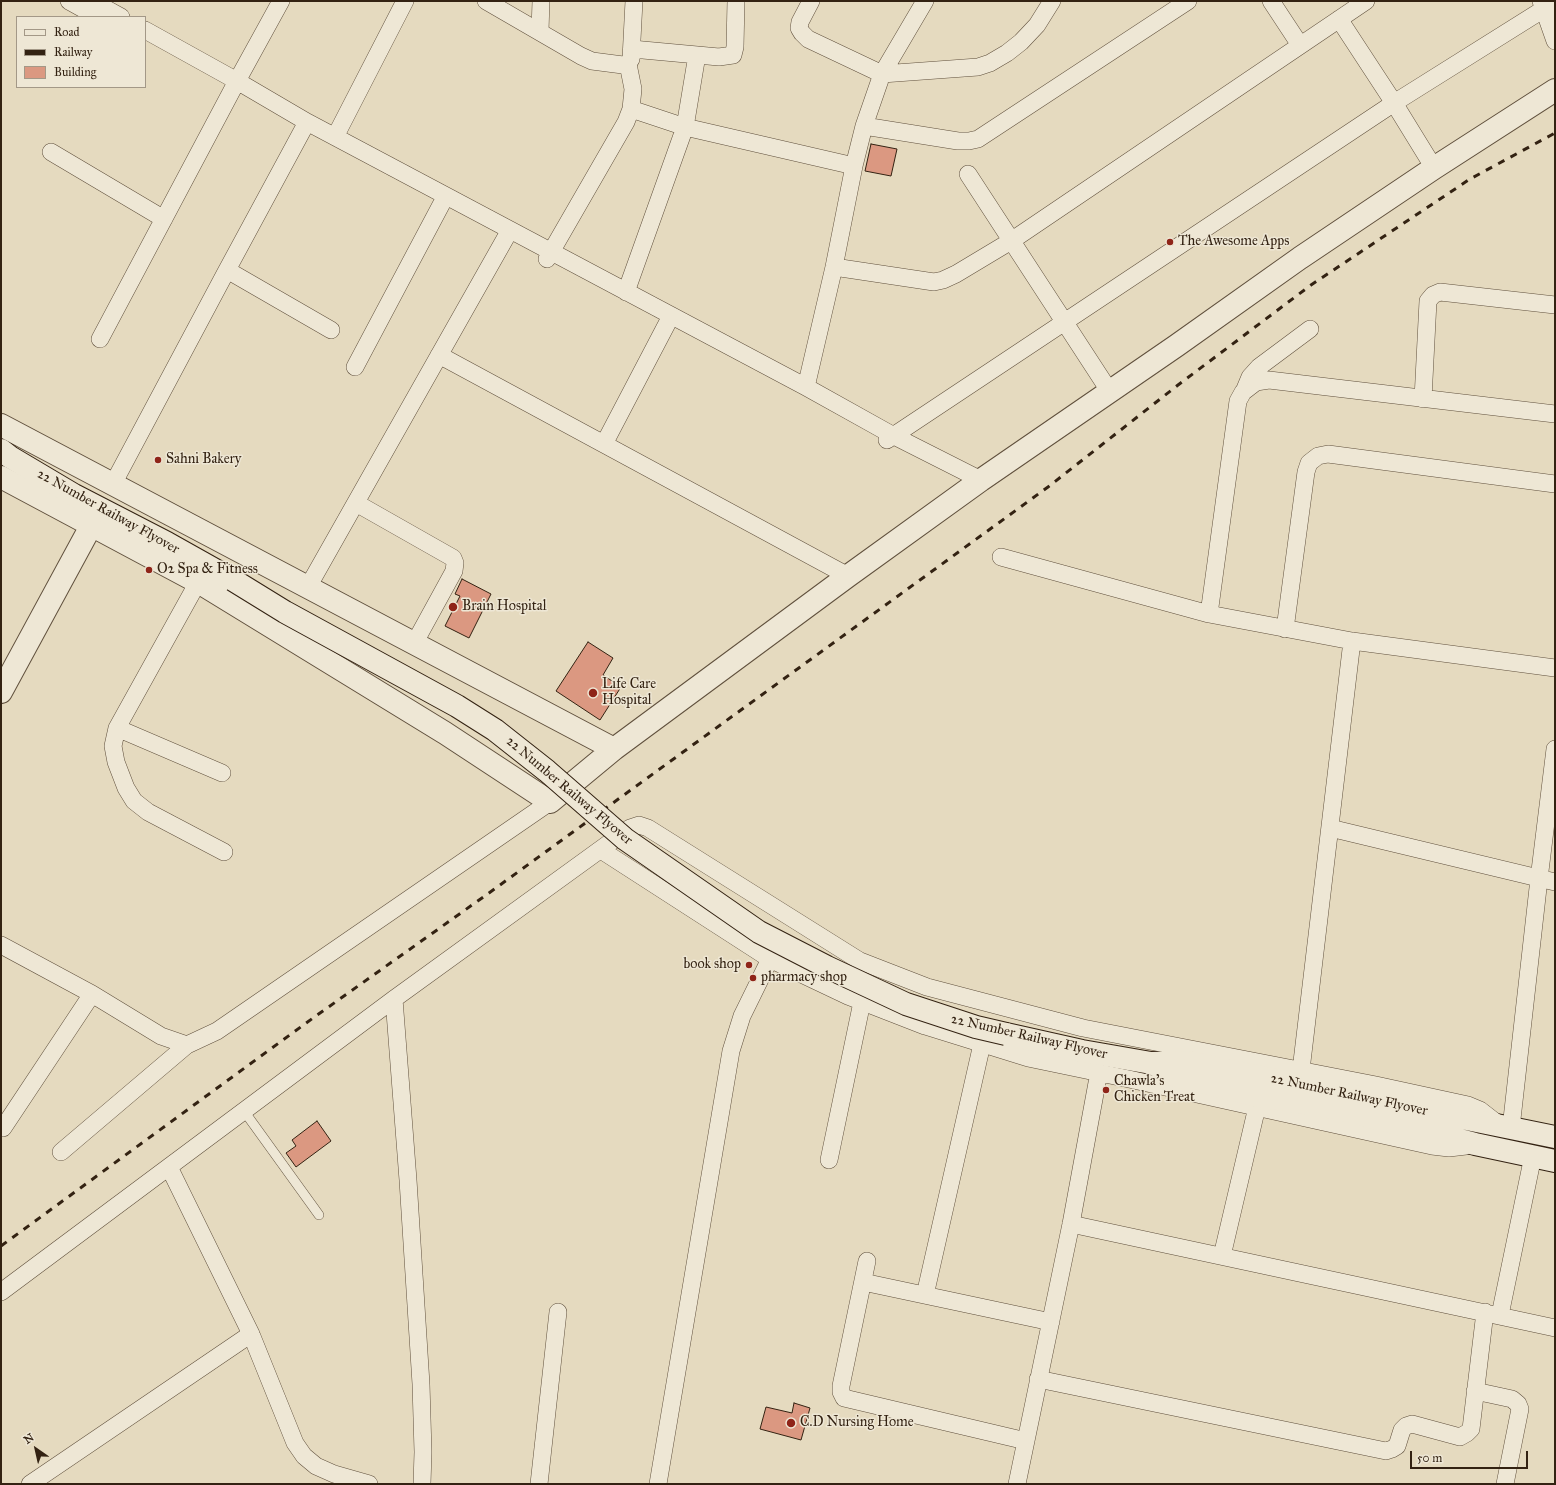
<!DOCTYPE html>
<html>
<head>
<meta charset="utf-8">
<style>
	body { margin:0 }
	#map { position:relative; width:1556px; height:1485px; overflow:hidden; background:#e5dabf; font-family:"IM FELL Great Primer",serif }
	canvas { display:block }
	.frame { position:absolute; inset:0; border:2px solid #332212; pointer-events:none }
	.legend { position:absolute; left:16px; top:16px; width:130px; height:72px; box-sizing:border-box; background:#eee7d5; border:1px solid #a39887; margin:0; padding:5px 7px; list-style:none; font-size:12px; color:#332212 }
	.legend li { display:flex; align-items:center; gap:8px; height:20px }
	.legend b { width:20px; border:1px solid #a39887 }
	.north { position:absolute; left:16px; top:1429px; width:40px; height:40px; -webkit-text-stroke:3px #eee7d5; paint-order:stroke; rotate:326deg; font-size:11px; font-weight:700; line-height:16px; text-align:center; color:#332212 }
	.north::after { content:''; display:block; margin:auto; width:14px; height:18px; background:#332212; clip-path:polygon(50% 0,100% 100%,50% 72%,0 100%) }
	.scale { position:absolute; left:1410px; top:1451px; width:118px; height:18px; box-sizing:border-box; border:2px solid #332212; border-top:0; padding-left:5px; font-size:12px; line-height:14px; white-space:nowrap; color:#332212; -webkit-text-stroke:3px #eee7d5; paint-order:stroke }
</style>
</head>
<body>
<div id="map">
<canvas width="1556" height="1485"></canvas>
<div class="frame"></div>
<ul class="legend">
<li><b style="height:5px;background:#eee7d5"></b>Road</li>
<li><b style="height:5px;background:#332212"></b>Railway</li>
<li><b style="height:11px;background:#db9881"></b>Building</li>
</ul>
<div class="north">N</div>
<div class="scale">50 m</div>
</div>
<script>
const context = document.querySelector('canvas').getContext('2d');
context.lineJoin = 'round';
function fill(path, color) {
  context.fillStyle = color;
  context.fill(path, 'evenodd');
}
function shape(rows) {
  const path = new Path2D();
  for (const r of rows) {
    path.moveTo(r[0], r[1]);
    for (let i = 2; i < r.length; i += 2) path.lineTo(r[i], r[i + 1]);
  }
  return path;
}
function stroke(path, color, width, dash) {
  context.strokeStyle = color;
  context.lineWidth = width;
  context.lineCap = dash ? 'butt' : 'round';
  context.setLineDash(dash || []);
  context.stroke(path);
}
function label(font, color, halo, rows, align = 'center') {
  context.font = font + ' "IM FELL Great Primer",serif';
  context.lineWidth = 3;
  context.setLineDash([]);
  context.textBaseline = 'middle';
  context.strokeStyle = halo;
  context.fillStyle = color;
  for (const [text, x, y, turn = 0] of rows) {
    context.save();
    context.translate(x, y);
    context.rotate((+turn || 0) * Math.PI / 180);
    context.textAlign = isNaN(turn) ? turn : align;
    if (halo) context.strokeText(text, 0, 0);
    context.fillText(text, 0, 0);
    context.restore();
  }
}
const building = shape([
	[871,144,897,149,891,176,865,171,871,144],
	[462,579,491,594,469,638,445,626,460,596,455,594,462,579],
	[588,642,613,658,603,675,621,687,600,720,556,691,588,642],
	[317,1121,331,1141,296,1167,286,1153,296,1146,292,1140,317,1121],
	[794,1403,810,1408,801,1440,760,1429,766,1407,792,1413,794,1403]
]);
const service = shape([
	[244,1111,319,1215]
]);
const minor = shape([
	[69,1,98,17],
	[92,1,121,17],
	[486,1,581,56,592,61,623,65,628,64,631,59,634,1],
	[811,1,800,22,799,28,802,33,808,39,882,74,978,67,990,63,1007,53,1021,42,1037,25,1052,1],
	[1271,1,1300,45],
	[1541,1,1555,41],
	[1339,19,1394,103,1434,168],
	[145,30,237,81,307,122,806,387,894,436,981,480],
	[540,31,541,1],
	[632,49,719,57,733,55,735,47,736,1],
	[631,109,685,127,854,166],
	[307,122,227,270,331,330],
	[864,126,882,74,925,1],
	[335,137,405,1],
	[51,152,164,219],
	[968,174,1110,392],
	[547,259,626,122,631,109,633,89,628,64],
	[834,267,934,282,943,280,956,274,1011,241,1366,1],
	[626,292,685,127,697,55],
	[100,339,237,81,281,1],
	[439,355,848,576],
	[355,367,442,203],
	[806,387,834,267,854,166,864,126,958,141,969,141,978,139,1188,1],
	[1245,389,1250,377,1259,367,1310,329],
	[1423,399,1428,301,1433,295,1440,292,1555,305],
	[887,440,1394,103,1555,2],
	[604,444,671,316],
	[113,484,227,270],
	[356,503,453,558,455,563,454,571,414,644],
	[1001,557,1209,614,1352,641,1555,668],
	[198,582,117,728,113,746,116,762,126,788,134,801,148,812,224,852],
	[308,587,510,230],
	[1209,614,1238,401,1243,392,1256,382,1269,380,1555,414],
	[1285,629,1306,472,1309,463,1318,456,1328,454,1555,484],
	[117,728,222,773],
	[1330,828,1555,882],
	[601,850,770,959,848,996,925,1026,1028,1058,1129,1079,1432,1146,1449,1148,1466,1146],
	[1,945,92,994,161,1036,187,1045],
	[394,999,408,1180,421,1384,423,1452,422,1484],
	[1301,1070,1352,641],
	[3,1128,92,994],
	[1511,1128,1539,879,1555,749],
	[61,1152,187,1045,217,1031,550,802],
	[829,1160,862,1002],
	[169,1167,251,1334,295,1443,304,1456,316,1466,334,1474,369,1484],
	[1071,1224,1555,1328],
	[1222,1256,1257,1107],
	[867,1261,841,1386,841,1392,844,1398,1026,1441],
	[863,1282,1051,1322],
	[1,1292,394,999,630,828,639,825,648,828,860,961,927,987,1083,1028,1376,1085,1468,1105,1480,1110,1498,1124],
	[925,1295,982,1044],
	[1500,1315,1533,1156],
	[1038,1379,1386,1451,1392,1449,1397,1446,1402,1430,1406,1426,1412,1424,1460,1437,1467,1433,1471,1429,1485,1312],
	[1475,1391,1512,1399,1518,1404,1520,1409,1505,1484],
	[30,1484,251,1334],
	[539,1484,558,1312],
	[658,1484,731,1051,742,1016,770,959],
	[1017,1484,1071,1224,1099,1072]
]);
const tertiary = shape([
	[1,425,614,749],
	[1,477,205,586,445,733,550,802,614,749,848,576,981,480,1176,346,1300,258,1434,168,1555,90],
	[1,692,91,526]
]);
const secondary = shape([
	[1,450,10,457,74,495,167,543,233,580],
	[1006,1034,1082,1051,1151,1063,1188,1062,1555,1137],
	[1153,1064,1179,1077,1258,1096,1340,1109,1475,1144,1555,1161]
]);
const rail = shape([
	[1,1246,313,1018,489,893,1048,487,1178,385,1311,285,1470,179,1555,133]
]);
const secondaryBridge = shape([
	[233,580,285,612,457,706,495,730,547,771,625,839,759,932,827,967,906,1004,976,1027,1006,1034]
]);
const markers = [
	[1170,242,4,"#8f2418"],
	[158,460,4,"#8f2418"],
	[149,570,4,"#8f2418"],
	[453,607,5,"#8f2418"],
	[593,693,5,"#8f2418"],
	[749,965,4,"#8f2418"],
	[753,978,4,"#8f2418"],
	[1106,1090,4,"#8f2418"],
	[791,1423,5,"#8f2418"]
];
const poiNames = [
	["The Awesome Apps",1178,242],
	["Sahni Bakery",166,460],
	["O2 Spa & Fitness",157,570],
	["Brain Hospital",462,607],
	["Life Care",602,685],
	["Hospital",602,701],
	["book shop",741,965,"right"],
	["pharmacy shop",761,978],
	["Chawla's",1114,1082],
	["Chicken Treat",1114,1098],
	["C.D Nursing Home",800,1423]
];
const streetNames = [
	["22 Number Railway Flyover",108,512,29],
	["22 Number Railway Flyover",569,791,40],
	["22 Number Railway Flyover",1029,1037,13],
	["22 Number Railway Flyover",1349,1095,12]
];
fill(building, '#db9881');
stroke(building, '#332212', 1);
stroke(service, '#60503d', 10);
stroke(minor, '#60503d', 18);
stroke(tertiary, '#60503d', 24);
stroke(secondary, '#332212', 24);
stroke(service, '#eee7d5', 9);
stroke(minor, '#eee7d5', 17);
stroke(tertiary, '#eee7d5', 22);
stroke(secondary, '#eee7d5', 22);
stroke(rail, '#332212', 3, [7, 7]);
stroke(secondaryBridge, '#332212', 24, []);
stroke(secondaryBridge, '#eee7d5', 22);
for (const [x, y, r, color] of markers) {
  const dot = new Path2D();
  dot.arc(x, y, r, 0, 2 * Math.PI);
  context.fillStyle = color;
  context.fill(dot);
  stroke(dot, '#eee7d5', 1.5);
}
label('14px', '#332212', '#eee7d5', poiNames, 'left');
label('14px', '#332212', '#eee7d5', streetNames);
</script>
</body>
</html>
